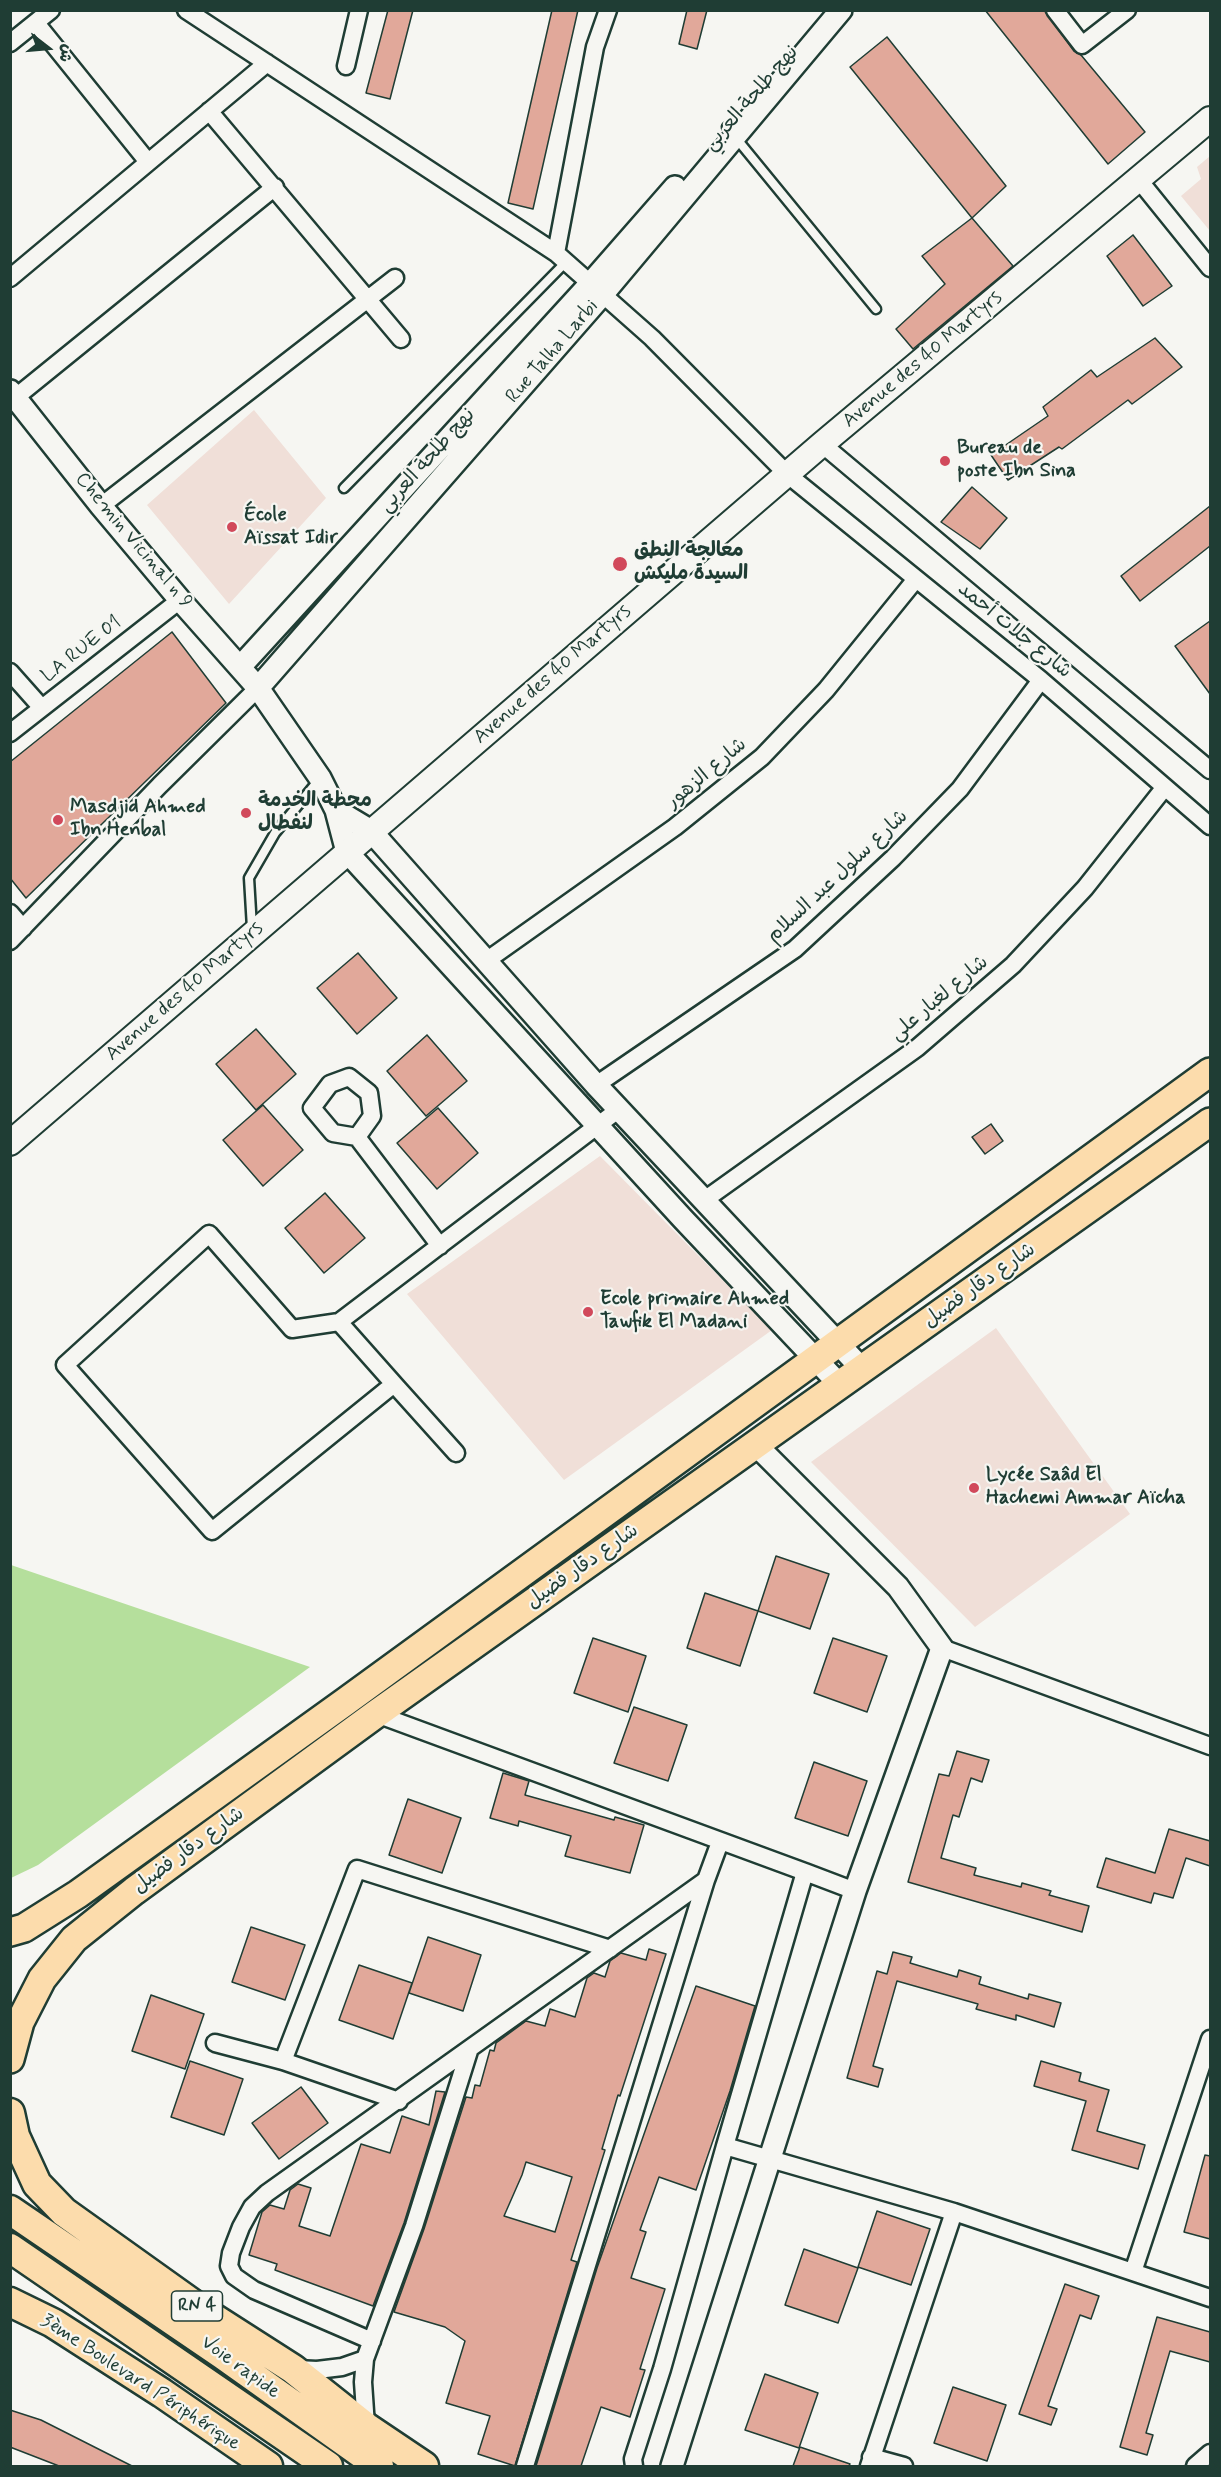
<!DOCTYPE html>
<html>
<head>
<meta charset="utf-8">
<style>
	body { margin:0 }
	#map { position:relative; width:1221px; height:2477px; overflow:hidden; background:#f6f6f2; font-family:Mynerve,"Playpen Sans Arabic",sans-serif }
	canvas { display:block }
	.frame { position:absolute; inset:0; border:12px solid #1f3d34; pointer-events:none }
	.north { position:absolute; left:18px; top:18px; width:60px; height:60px; -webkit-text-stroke:4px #f6f6f2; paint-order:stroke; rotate:106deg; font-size:16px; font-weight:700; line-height:24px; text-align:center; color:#1f3d34 }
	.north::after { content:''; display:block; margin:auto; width:21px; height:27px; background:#1f3d34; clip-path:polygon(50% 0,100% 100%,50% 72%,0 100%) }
</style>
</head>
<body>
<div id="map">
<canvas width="1221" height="2477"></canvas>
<div class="frame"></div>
<div class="north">ش</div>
</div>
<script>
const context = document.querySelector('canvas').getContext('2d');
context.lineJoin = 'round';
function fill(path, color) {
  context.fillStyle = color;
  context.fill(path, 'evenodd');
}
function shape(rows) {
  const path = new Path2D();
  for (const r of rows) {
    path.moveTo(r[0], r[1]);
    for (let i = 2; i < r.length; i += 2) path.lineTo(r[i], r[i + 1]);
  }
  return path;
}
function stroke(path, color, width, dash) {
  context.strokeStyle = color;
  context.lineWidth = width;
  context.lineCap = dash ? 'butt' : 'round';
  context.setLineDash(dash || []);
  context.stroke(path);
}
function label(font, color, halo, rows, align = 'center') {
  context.font = font + ' Mynerve,"Playpen Sans Arabic",sans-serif';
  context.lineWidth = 4.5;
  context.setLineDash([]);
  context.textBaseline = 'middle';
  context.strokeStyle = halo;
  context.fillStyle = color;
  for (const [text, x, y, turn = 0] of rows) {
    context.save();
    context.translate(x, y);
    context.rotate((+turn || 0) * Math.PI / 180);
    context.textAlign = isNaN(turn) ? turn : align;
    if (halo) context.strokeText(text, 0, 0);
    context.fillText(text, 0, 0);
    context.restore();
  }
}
const built = shape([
	[1210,156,1210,231,1181,196,1201,179,1197,167],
	[254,410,326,498,229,604,147,505],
	[600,1156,772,1330,564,1480,407,1294],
	[996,1328,1130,1514,975,1627,811,1462]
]);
const green = shape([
	[11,1565,310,1667,38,1865,11,1878]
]);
const building = shape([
	[388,10,413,10,390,99,366,93,388,10],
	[552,10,578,10,533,209,508,203,552,10],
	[687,10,707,10,697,49,679,44,687,10],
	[985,10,1044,10,1074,51,1081,55,1145,132,1108,164,985,10],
	[887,37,1006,186,972,218,850,67,887,37],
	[972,218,1013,266,913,349,896,329,945,284,922,256,972,218],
	[1133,235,1172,286,1143,306,1107,256,1133,235],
	[1155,338,1182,367,1132,404,1128,400,1062,449,1059,447,1008,480,991,455,1048,416,1043,407,1091,370,1097,377,1155,338],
	[972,487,1007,518,980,549,941,522,972,487],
	[1210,506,1210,546,1140,601,1121,576,1210,506],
	[1210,621,1210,694,1175,646,1210,621],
	[172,632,226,703,26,898,10,878,10,762,172,632],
	[358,953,397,998,357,1034,317,988,358,953],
	[256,1029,296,1074,256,1110,216,1064,256,1029],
	[427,1035,467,1081,426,1116,387,1071,427,1035],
	[263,1105,303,1150,263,1186,223,1140,263,1105],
	[438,1108,478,1153,437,1189,397,1143,438,1108],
	[991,1124,1003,1141,985,1154,972,1137,991,1124],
	[325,1193,365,1238,324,1273,285,1228,325,1193],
	[776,1556,829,1574,810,1629,758,1611,776,1556],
	[705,1593,758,1611,740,1666,687,1648,705,1593],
	[593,1638,646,1656,628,1712,574,1693,593,1638],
	[833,1638,887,1656,867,1712,814,1693,833,1638],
	[634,1707,687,1725,668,1781,614,1763,634,1707],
	[957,1751,989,1760,982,1782,971,1778,959,1817,953,1815,941,1858,976,1868,974,1875,1021,1887,1022,1883,1051,1891,1049,1895,1089,1906,1082,1932,908,1882,939,1774,949,1776,957,1751],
	[814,1762,867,1781,848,1836,795,1818,814,1762],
	[503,1773,529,1781,525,1795,614,1820,615,1817,644,1825,630,1873,565,1856,571,1836,519,1821,518,1826,490,1818,503,1773],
	[408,1799,461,1818,442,1873,389,1855,408,1799],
	[1169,1829,1210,1841,1210,1866,1186,1858,1173,1898,1154,1893,1151,1903,1097,1887,1106,1858,1155,1873,1169,1829],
	[251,1927,305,1945,285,2000,232,1982,251,1927],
	[428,1937,481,1955,463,2011,409,1993,428,1937],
	[649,1949,666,1954,620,2096,618,2095,602,2149,605,2150,571,2260,577,2262,515,2466,478,2454,490,2416,446,2403,465,2341,445,2327,394,2312,424,2229,466,2097,472,2098,475,2085,480,2086,490,2050,494,2051,496,2043,526,2021,545,2026,550,2009,575,2017,587,1978,594,1973,605,1977,610,1961,621,1953,646,1960,649,1949],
	[526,2162,572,2177,555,2232,504,2216,522,2175,526,2162],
	[893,1952,912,1957,910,1963,957,1977,959,1970,981,1977,979,1984,1028,1999,1029,1994,1061,2003,1054,2027,1016,2015,1016,2020,976,2009,978,2004,897,1981,873,2066,883,2069,878,2087,847,2078,877,1971,887,1974,893,1952],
	[359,1965,412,1983,393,2039,339,2020,359,1965],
	[696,1986,755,2006,730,2091,696,2190,659,2177,640,2230,646,2232,631,2278,665,2289,640,2369,645,2370,630,2417,601,2407,581,2466,536,2466,597,2268,696,1986],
	[151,1995,204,2014,185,2069,132,2051,151,1995],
	[190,2061,243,2079,224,2135,171,2117,190,2061],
	[1041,2061,1081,2073,1079,2081,1109,2090,1097,2131,1145,2145,1138,2169,1072,2150,1086,2101,1034,2086,1041,2061],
	[301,2087,328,2123,279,2159,252,2123,301,2087],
	[436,2091,445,2092,404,2223,373,2306,275,2270,277,2264,249,2255,262,2212,270,2205,284,2209,290,2190,298,2184,311,2188,299,2226,330,2236,361,2144,390,2153,402,2116,429,2125,436,2091],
	[1205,2155,1210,2156,1210,2239,1184,2232,1205,2155],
	[877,2211,930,2229,911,2285,858,2267,877,2211],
	[804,2249,858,2268,838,2323,785,2305,804,2249],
	[1065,2284,1099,2296,1091,2319,1080,2315,1048,2406,1057,2409,1051,2425,1019,2414,1065,2284],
	[1157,2317,1210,2332,1210,2362,1170,2351,1146,2433,1153,2435,1147,2455,1120,2447,1157,2317],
	[765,2374,818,2393,799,2448,745,2430,765,2374],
	[953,2387,1006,2405,987,2461,934,2443,953,2387],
	[10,2410,41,2420,132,2466,59,2466,10,2447,10,2410],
	[800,2447,850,2464,849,2466,793,2466,800,2447]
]);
const service = shape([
	[727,127,876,309],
	[344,488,566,262],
	[252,928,249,878,275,833,318,781]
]);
const minor = shape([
	[186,10,556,253,652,338,787,474,1041,680,1210,826],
	[1055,10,1082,45,1127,10],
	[36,23,148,162],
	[10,43,51,10],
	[346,66,359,10],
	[209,111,401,339],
	[1139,180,1210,268],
	[556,253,595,47,608,10],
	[10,278,267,63],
	[16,397,275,187],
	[822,444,1210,770],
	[101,506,395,278],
	[10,672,42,708],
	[10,733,180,600],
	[10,913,23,928],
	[10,941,160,785,258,688],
	[486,961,675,827,762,757,826,690,916,579],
	[596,1085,795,949,893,858,960,789,1041,680],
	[357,1137,333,1133,312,1108,330,1084,349,1077,369,1093,372,1116,357,1137,440,1246],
	[703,1201,917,1048,1013,965,1085,888,1165,787],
	[339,1322,394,1384,212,1531,65,1365,209,1234,292,1329,339,1322,618,1110],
	[394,1384,456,1453],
	[942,1648,1210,1746],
	[371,1712,805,1872,725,2146,954,2212,1210,2298],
	[805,1872,855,1891],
	[215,2043,283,2061,399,2101],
	[283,2061,357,1869,610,1949],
	[1133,2272,1210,2039],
	[372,2341,254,2290,234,2276,229,2266,231,2253,241,2227,252,2207,267,2193,706,1880],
	[296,2369,317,2370,342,2367,365,2359],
	[366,2426,363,2382,365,2359,414,2226,469,2051],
	[871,2457,904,2466],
	[525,2466,706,1880,720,1842],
	[634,2466,633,2459,662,2369,725,2146],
	[869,2466,954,2212],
	[1195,2466,1210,2453]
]);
const tertiary = shape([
	[10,391,101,506,180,600,258,688,320,778,336,810,347,852,683,1219,840,1385],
	[240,667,590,284,675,187],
	[258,688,602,295,841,10],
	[336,810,371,831,596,1085,863,1370],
	[672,2466,855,1891,942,1648,898,1587,756,1445]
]);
const secondary = shape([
	[10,1143,822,444,1210,119]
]);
const primary = shape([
	[10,1932,24,1928,78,1894,345,1702,1210,1072],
	[10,2059,20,2022,42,1979,74,1939,134,1891,376,1714,1210,1122]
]);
const trunk = shape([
	[10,2113,15,2136,37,2184,64,2212,204,2312,293,2369,366,2427,424,2466],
	[10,2210,223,2355,379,2466],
	[10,2248,328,2466],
	[10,2302,53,2323,162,2393,268,2466]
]);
const markers = [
	[945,461,6,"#d1495b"],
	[232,527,6,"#d1495b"],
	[620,564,8,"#d1495b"],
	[246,813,6,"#d1495b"],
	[58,820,6,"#d1495b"],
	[588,1312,6,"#d1495b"],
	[974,1488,6,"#d1495b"]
];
const shields = [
	[197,2306,51]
];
const shieldNames = [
	["RN 4",197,2306]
];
const streetNames = [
	["نهج طلحة العربي",752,99,-49],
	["Rue Talha Larbi",553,352,-49],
	["Avenue des 40 Martyrs",923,360,-40],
	["نهج طلحة العربي",428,461,-48],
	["Chemin Vicinal n 9",133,541,50],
	["شارع جلات أحمد",1014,631,39],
	["LA RUE 01",82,650,-38],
	["Avenue des 40 Martyrs",553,675,-41],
	["شارع الزهور",707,774,-40],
	["شارع سلول عبد السلام",838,877,-43],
	["Avenue des 40 Martyrs",185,992,-41],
	["شارع لغبار علي",940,999,-40],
	["شارع دقار فضيل",980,1286,-35],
	["شارع دقار فضيل",583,1567,-35],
	["شارع دقار فضيل",189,1851,-36],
	["Voie rapide",240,2368,36],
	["3ème Boulevard Périphérique",140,2383,33]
];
const poiNames = [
	["Bureau de",957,449],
	["poste Ibn Sina",957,472],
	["École",244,516],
	["Aïssat Idir",244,539],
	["معالجة النطق",634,552],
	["السيدة مليكش",634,575],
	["محطة الخدمة",258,802],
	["لنفطال",258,825],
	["Masdjid Ahmed",70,808],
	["Ibn Henbal",70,831],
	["Ecole primaire Ahmed",600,1300],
	["Tawfik El Madani",600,1323],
	["Lycée Saâd El",986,1476],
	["Hachemi Ammar Aïcha",986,1499]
];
fill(built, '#f0dfd8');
fill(green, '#b5df9c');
fill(building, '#e1a89a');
stroke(building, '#1f3d34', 1.5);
stroke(service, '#1f3d34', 13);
stroke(minor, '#1f3d34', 21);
stroke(tertiary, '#1f3d34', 26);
stroke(secondary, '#1f3d34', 28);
stroke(primary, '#1f3d34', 32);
stroke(trunk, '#1f3d34', 33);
stroke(service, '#f6f6f2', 8);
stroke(minor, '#f6f6f2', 16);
stroke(tertiary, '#f6f6f2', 21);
stroke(secondary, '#f6f6f2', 24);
stroke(primary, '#fcdcac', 27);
stroke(trunk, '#fcdcac', 28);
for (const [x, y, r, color] of markers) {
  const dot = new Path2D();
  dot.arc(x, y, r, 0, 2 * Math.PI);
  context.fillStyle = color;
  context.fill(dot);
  stroke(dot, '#f6f6f2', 2);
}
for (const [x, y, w] of shields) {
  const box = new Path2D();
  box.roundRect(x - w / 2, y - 15, w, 30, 4.5);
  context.fillStyle = '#f6f6f2';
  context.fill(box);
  stroke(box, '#1f3d34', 1.5);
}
label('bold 18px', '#1f3d34', null, shieldNames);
label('20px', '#1f3d34', '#f6f6f2', streetNames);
label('bold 20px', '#1f3d34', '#f6f6f2', poiNames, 'left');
</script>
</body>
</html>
